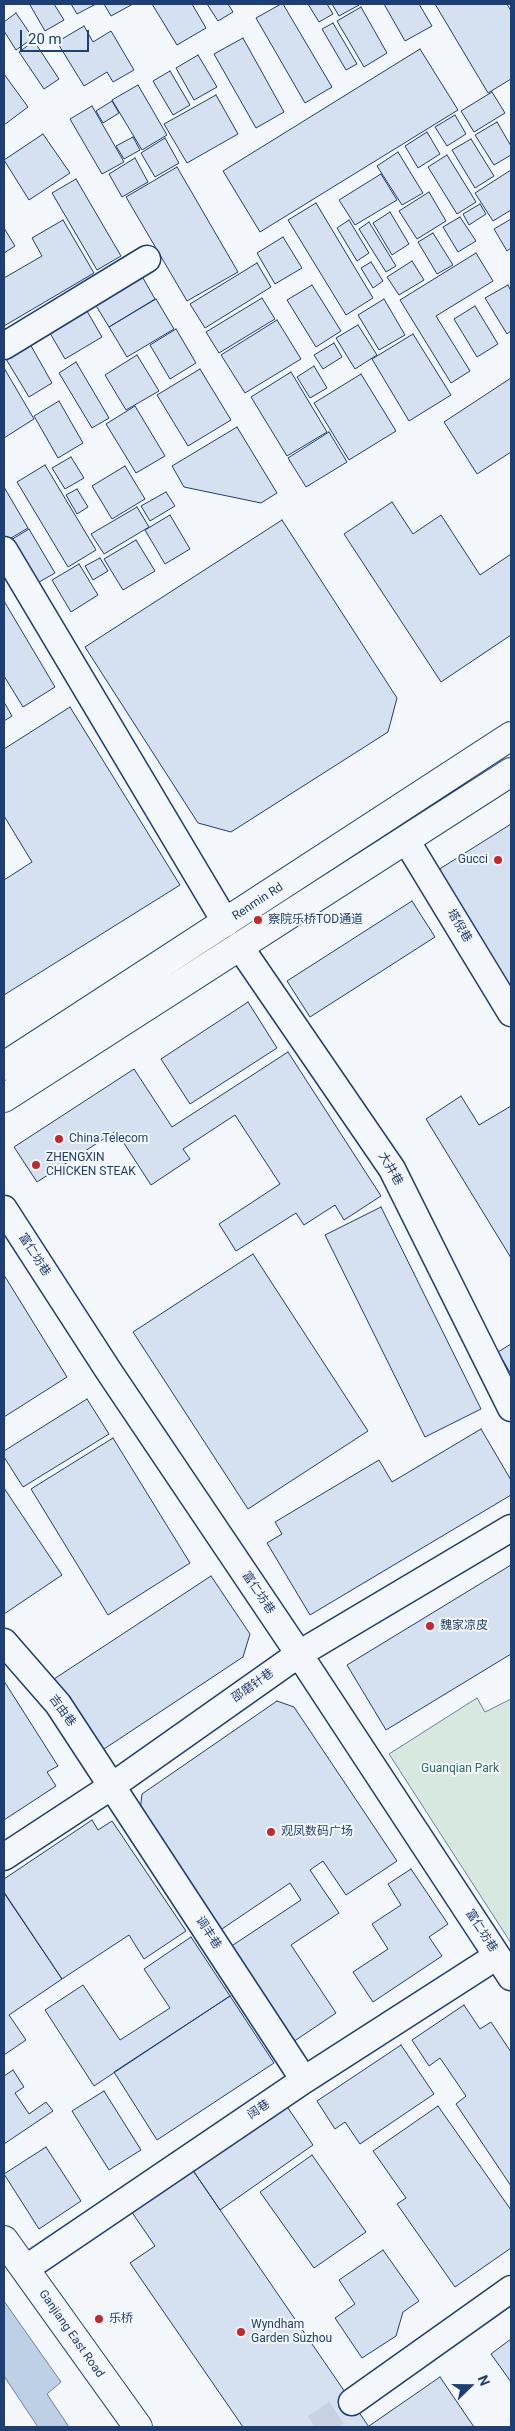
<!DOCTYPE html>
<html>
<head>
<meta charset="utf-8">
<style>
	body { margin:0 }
	#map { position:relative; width:515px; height:2431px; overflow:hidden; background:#f4f7fb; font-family:Roboto,sans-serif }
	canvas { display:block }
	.frame { position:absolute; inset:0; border:5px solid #1d3f73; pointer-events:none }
	.north { position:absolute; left:445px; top:2361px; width:50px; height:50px; -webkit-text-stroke:4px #f4f7fb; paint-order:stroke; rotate:68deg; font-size:14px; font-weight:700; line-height:20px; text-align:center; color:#1d3f73 }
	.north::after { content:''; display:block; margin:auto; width:18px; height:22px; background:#1d3f73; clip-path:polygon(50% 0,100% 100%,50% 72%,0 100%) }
	.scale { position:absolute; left:20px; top:30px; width:69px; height:22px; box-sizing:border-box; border:2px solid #1d3f73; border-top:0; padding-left:6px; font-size:15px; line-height:18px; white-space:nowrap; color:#1d3f73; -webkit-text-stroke:4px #f4f7fb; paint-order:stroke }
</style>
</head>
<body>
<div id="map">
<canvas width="515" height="2431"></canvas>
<div class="frame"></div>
<div class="north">N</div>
<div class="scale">20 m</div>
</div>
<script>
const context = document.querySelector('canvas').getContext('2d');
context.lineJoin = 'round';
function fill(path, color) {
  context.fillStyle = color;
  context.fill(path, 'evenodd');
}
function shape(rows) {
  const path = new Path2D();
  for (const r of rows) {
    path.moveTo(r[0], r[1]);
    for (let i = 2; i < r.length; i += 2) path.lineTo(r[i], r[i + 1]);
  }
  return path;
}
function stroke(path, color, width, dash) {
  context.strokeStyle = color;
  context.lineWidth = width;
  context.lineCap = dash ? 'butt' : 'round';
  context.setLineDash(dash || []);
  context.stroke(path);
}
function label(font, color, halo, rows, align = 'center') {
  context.font = font + ' Roboto,"Noto Sans SC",sans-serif';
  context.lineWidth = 4;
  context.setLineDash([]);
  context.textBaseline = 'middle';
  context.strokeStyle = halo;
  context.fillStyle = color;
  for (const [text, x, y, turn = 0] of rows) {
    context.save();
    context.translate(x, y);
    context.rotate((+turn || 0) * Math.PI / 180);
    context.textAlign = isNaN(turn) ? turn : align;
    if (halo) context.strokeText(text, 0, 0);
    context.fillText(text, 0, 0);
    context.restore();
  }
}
const green = shape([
	[477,1698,485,1712,511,1699,511,1943,389,1754,477,1698]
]);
const water = shape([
	[4,2301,61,2382,47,2394,69,2427,38,2427,4,2376,4,2301]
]);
const building = shape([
	[33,4,54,4,64,20,45,31,30,5,33,4],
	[71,4,96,4,77,14,71,4],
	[104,4,133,4,111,16,104,4],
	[152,4,192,4,206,28,177,45,152,4],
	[207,4,228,4,233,12,218,21,207,4],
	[281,4,283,4,332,87,305,103,256,18,281,4],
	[308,4,327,4,333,14,319,22,308,4],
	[332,4,358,4,359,5,339,16,332,4],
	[384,4,419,4,432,26,405,41,384,4],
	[435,4,507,4,511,11,511,79,488,93,435,4],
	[361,7,387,53,364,67,337,21,361,7],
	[16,13,33,38,16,50,4,31,4,22,16,13],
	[333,23,357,64,346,70,322,29,333,23],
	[84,26,93,42,111,31,134,70,113,82,107,72,84,86,57,42,84,26],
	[243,38,284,112,256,128,214,54,243,38],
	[34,41,59,79,44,89,19,52,34,41],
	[420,49,458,110,260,232,223,171,420,49],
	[198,55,217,87,194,100,176,68,198,55],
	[170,71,190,105,173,115,153,81,170,71],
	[4,74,28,107,4,125,4,74],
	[138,85,167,135,142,150,112,100,138,85],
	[492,92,505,113,474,132,461,111,492,92],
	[216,95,238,134,187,163,164,124,216,95],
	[112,101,119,113,103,123,96,111,112,101],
	[92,106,124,162,102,174,70,119,92,106],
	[455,115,466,134,447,146,435,127,455,115],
	[497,122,511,146,511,155,494,165,475,135,497,122],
	[427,132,440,154,418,168,405,146,427,132],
	[43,134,70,173,29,200,4,160,43,134],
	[133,137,140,150,124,159,116,146,133,137],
	[165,138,179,163,155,177,141,153,165,138],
	[471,139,494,176,475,188,452,150,471,139],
	[398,152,423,193,402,205,377,166,398,152],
	[447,155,476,202,457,214,428,167,447,155],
	[135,158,148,182,122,197,109,174,135,158],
	[177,167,238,272,187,301,126,197,177,167],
	[511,170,511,210,493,221,475,193,511,170],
	[381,174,397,200,355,225,339,200,381,174],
	[76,179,121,256,97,270,52,193,76,179],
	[429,192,446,221,417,239,399,211,429,192],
	[316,203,373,298,346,315,288,220,316,203],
	[480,204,486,214,469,225,463,214,480,204],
	[390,212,409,244,392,255,373,223,390,212],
	[460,217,476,241,458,252,443,227,460,217],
	[511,219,511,248,507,251,494,229,511,219],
	[63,220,94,273,4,326,4,278,42,256,32,238,63,220],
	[349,220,369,253,357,261,337,228,349,220],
	[369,222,396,266,386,272,359,229,369,222],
	[4,228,15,246,4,253,4,228],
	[433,233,453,265,437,274,418,242,433,233],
	[283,237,302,268,275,284,257,253,283,237],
	[476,253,493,281,436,316,470,371,451,383,400,300,476,253],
	[412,261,424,280,399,295,387,277,412,261],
	[371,262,383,281,373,288,361,268,371,262],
	[257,263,271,287,205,328,190,304,257,263],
	[139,271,155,299,109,327,92,299,139,271],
	[312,285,341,331,316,347,287,300,312,285],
	[508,285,511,291,511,331,507,334,485,298,508,285],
	[262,298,275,319,219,353,206,332,262,298],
	[156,299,174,329,127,357,109,327,156,299],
	[384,299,405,335,379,350,358,315,384,299],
	[84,306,102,337,65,359,47,328,84,306],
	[475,306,498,344,477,357,454,319,475,306],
	[277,320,301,359,245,393,221,355,277,320],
	[358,325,377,355,355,369,336,338,358,325],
	[176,329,196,363,170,379,150,345,176,329],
	[413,334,451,395,409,421,372,359,413,334],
	[334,343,342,357,323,369,314,355,334,343],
	[30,344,52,383,29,397,6,359,30,344],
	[137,355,159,391,126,410,105,375,137,355],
	[76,362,109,418,92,428,59,373,76,362],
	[314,366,327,388,310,398,297,377,314,366],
	[4,368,34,419,4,438,4,368],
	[200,369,231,420,188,446,157,395,200,369],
	[291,372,327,432,287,456,251,397,291,372],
	[361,374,396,431,349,460,314,403,361,374],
	[511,378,511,452,477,474,444,422,511,378],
	[59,401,83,443,58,458,34,416,59,401],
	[135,406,165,456,136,473,106,424,135,406],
	[237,427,277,493,261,503,184,487,172,466,237,427],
	[329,432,347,462,306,487,288,458,329,432],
	[71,457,84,478,65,489,52,468,71,457],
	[45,465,96,550,68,567,17,482,45,465],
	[125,466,145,499,112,519,92,486,125,466],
	[4,487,28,528,6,541,4,537,4,487],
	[77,489,88,507,77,514,66,495,77,489],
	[166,492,175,506,150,521,141,506,166,492],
	[392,502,413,534,441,515,480,575,511,554,511,635,441,682,344,534,392,502],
	[137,507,149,527,104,554,91,534,137,507],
	[170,515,190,549,165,564,145,530,170,515],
	[282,520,397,698,388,732,231,832,198,823,85,647,282,520],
	[29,529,55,573,32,586,6,543,29,529],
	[136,540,155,571,123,590,104,559,136,540],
	[100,558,108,571,93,580,85,566,100,558],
	[79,564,98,595,71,612,52,580,79,564],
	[4,601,55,687,23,707,4,676,4,601],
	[4,702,12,716,4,721,4,702],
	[70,707,180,885,4,995,4,880,32,862,4,816,4,749,70,707],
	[511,824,511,992,438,870,511,824],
	[412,901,435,937,310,1017,287,981,412,901],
	[248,1002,277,1048,190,1104,161,1059,248,1002],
	[288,1052,381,1196,344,1220,335,1205,304,1225,296,1213,236,1251,219,1224,280,1184,235,1115,183,1149,190,1159,151,1185,116,1131,37,1182,14,1147,134,1069,172,1127,288,1052],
	[461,1096,479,1125,511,1106,511,1258,426,1119,461,1096],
	[381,1207,481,1409,425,1437,325,1235,381,1207],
	[253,1254,368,1431,248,1509,133,1332,253,1254],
	[4,1275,67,1377,4,1417,4,1275],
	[511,1344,511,1374,498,1352,511,1344],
	[87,1399,109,1434,23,1487,4,1457,4,1451,87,1399],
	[481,1429,511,1480,511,1495,310,1615,267,1543,282,1534,275,1522,379,1460,392,1482,481,1429],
	[113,1438,190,1563,108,1615,31,1489,113,1438],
	[4,1488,62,1575,4,1614,4,1488],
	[511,1565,511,1654,386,1730,347,1665,511,1565],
	[211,1576,250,1634,243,1657,101,1751,54,1679,211,1576],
	[4,1681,58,1766,47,1772,56,1786,4,1820,4,1681],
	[277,1701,294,1707,397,1861,346,1895,323,1861,310,1870,339,1913,291,1945,336,2013,290,2044,227,1949,301,1900,290,1883,219,1931,140,1811,142,1794,277,1701],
	[92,1820,98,1830,112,1821,186,1931,144,1959,129,1935,62,1979,4,1892,4,1879,92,1820],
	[411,1869,448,1924,429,1937,442,1956,373,2002,353,1972,388,1949,372,1924,401,1905,388,1884,411,1869],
	[4,1893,62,1979,9,2015,26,2040,4,2055,4,1893],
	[191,1937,230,1996,94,2086,45,2010,83,1985,120,2040,170,2008,144,1969,191,1937],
	[230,1996,274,2063,157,2140,114,2072,230,1996],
	[464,2005,480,2029,491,2022,511,2052,511,2186,456,2104,466,2096,440,2058,429,2066,412,2040,464,2005],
	[401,2045,434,2094,360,2144,345,2122,335,2129,317,2101,401,2045],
	[13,2070,24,2087,15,2093,29,2114,46,2102,53,2111,4,2144,4,2076,13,2070],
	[104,2091,141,2150,109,2170,72,2111,104,2091],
	[286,2105,313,2145,220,2210,192,2169,286,2105],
	[438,2106,511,2210,511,2248,455,2287,397,2204,406,2198,373,2151,438,2106],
	[46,2147,81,2201,39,2229,4,2174,46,2147],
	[312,2155,366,2232,314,2268,260,2192,312,2155],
	[192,2169,369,2427,243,2427,130,2263,155,2246,131,2211,192,2169],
	[383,2250,419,2301,403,2312,396,2336,362,2358,335,2318,355,2304,339,2280,383,2250],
	[511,2339,511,2382,491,2354,511,2339],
	[440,2377,474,2427,369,2427,369,2426,440,2377]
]);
const minorTunnel = shape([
	[315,2427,352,2402]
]);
const minor = shape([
	[4,346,147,259],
	[4,550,226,923],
	[406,840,511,1013],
	[240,947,392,1169,511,1408],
	[4,1209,108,1370,299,1654,511,1977],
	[4,1642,58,1704,304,2080],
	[4,1857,112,1786,299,1654,511,1528],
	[25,2269,304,2080,497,1956],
	[352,2402,511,2289]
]);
const major = shape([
	[4,1066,511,736],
	[4,1098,511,772],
	[4,2240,138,2427]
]);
const markers = [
	[498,860,5,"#c62828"],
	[258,920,5,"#c62828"],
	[59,1139,5,"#c62828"],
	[36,1165,5,"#c62828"],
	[430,1626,5,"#c62828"],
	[271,1832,5,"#c62828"],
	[99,2319,5,"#c62828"],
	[241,2332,5,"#c62828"]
];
const poiNames = [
	["Gucci",488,860,"right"],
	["察院乐桥TOD通道",268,920],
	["China Telecom",69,1139],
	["ZHENGXIN",46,1158],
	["CHICKEN STEAK",46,1172],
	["魏家凉皮",440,1626],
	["观凤数码广场",281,1832],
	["乐桥",109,2319],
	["Wyndham",251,2325],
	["Garden Suzhou",251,2339]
];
const streetNames = [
	["Renmin Rd",258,902,-33],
	["塔倪巷",459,926,59],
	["大井巷",390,1169,60],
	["富仁坊巷",34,1255,57],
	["富仁坊巷",258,1593,56],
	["邵磨针巷",253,1686,-35],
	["吉由巷",62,1711,54],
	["富仁坊巷",481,1931,57],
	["调丰巷",208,1933,57],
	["阔巷",259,2110,-34],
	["Ganjiang East Road",71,2334,55]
];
const parkNames = [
	["Guanqian Park",460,1769]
];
fill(green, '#d7e8df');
stroke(green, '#687fa3', 1);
fill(water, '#bed0e5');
stroke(water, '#687fa3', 1);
fill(building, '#d5e0f0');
stroke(building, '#1d3f73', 1);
stroke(minorTunnel, '#c9d2e0', 26, [26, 13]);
stroke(minor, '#1d3f73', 29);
stroke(major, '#1d3f73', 30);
stroke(minor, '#f4f7fb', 26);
stroke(major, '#f4f7fb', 28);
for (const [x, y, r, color] of markers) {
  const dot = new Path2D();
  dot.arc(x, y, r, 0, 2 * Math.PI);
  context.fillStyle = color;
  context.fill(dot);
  stroke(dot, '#f4f7fb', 2);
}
label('12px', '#1d3f73', '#f4f7fb', poiNames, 'left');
label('12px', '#1d3f73', '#f4f7fb', streetNames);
label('12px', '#2c6c60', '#f4f7fb', parkNames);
</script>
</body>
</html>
